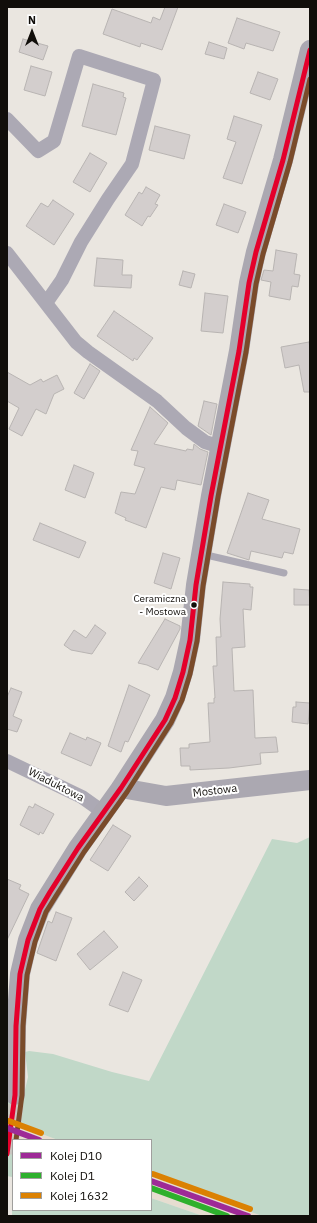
<!DOCTYPE html>
<html>
<head>
<meta charset="utf-8">
<style>
	body { margin:0 }
	#map { position:relative; width:317px; height:1223px; overflow:hidden; background:#eae6e0; font-family:"IBM Plex Sans",sans-serif }
	canvas { display:block }
	.frame { position:absolute; inset:0; border:8px solid #110e0a; pointer-events:none }
	.legend { position:absolute; left:12px; top:1139px; width:140px; height:72px; box-sizing:border-box; background:#fff; border:1px solid #a09f9d; margin:0; padding:5px 7px; list-style:none; font-size:12px; color:#110e0a }
	.legend li { display:flex; align-items:center; gap:8px; height:20px }
	.legend b { width:20px; border:1px solid #a09f9d }
	.north { position:absolute; left:12px; top:12px; width:40px; height:40px; -webkit-text-stroke:3px #fff; paint-order:stroke; rotate:0deg; font-size:11px; font-weight:700; line-height:16px; text-align:center; color:#110e0a }
	.north::after { content:''; display:block; margin:auto; width:14px; height:18px; background:#110e0a; clip-path:polygon(50% 0,100% 100%,50% 72%,0 100%) }
</style>
</head>
<body>
<div id="map">
<canvas width="317" height="1223"></canvas>
<div class="frame"></div>
<ul class="legend">
<li><b style="height:5px;background:#9e2a97"></b>Kolej D10</li>
<li><b style="height:5px;background:#2eb02d"></b>Kolej D1</li>
<li><b style="height:5px;background:#db8102"></b>Kolej 1632</li>
</ul>
<div class="north">N</div>
</div>
<script>
const context = document.querySelector('canvas').getContext('2d');
context.lineJoin = 'round';
function fill(path, color) {
  context.fillStyle = color;
  context.fill(path, 'evenodd');
}
function shape(rows) {
  const path = new Path2D();
  for (const r of rows) {
    path.moveTo(r[0], r[1]);
    for (let i = 2; i < r.length; i += 2) path.lineTo(r[i], r[i + 1]);
  }
  return path;
}
function stroke(path, color, width, dash) {
  context.strokeStyle = color;
  context.lineWidth = width;
  context.lineCap = dash ? 'butt' : 'round';
  context.setLineDash(dash || []);
  context.stroke(path);
}
function label(font, color, halo, rows, align = 'center') {
  context.font = font + ' "IBM Plex Sans",sans-serif';
  context.lineWidth = 4;
  context.setLineDash([]);
  context.textBaseline = 'middle';
  context.strokeStyle = halo;
  context.fillStyle = color;
  for (const [text, x, y, turn = 0] of rows) {
    context.save();
    context.translate(x, y);
    context.rotate((+turn || 0) * Math.PI / 180);
    context.textAlign = isNaN(turn) ? turn : align;
    if (halo) context.strokeText(text, 0, 0);
    context.fillText(text, 0, 0);
    context.restore();
  }
}
const built = shape([
	[7,1121,58,1140,13,1140,13,1150,7,1147],
	[151,1175,262,1216,203,1216,151,1198]
]);
const green = shape([
	[310,837,310,1216,262,1216,151,1175,151,1140,58,1140,7,1121,7,1089,23,1098,28,1077,25,1052,29,1051,53,1054,112,1072,149,1081,272,839,297,843],
	[7,1147,13,1150,13,1210,151,1210,151,1198,203,1216,12,1216,12,1177,7,1176]
]);
const building = shape([
	[165,7,178,7,162,50,141,43,140,47,103,34,112,9,151,23,153,17,160,20,165,7],
	[237,18,280,32,273,51,246,43,244,49,228,43,237,18],
	[23,39,48,46,43,60,19,52,23,39],
	[209,42,227,48,224,59,205,54,209,42],
	[31,66,52,72,45,96,24,90,31,66],
	[258,72,278,79,270,100,250,93,258,72],
	[93,84,124,93,123,97,126,98,116,135,82,126,93,84],
	[234,116,262,125,242,184,223,178,236,142,227,139,234,116],
	[155,126,190,135,184,159,149,150,155,126],
	[90,153,107,163,90,192,73,182,90,153],
	[146,187,160,195,155,204,158,205,150,217,148,216,142,226,125,215,139,192,142,194,146,187],
	[53,200,74,214,54,245,26,226,41,203,48,207,53,200],
	[224,204,246,212,238,233,216,225,224,204],
	[276,250,297,254,294,274,300,275,298,287,292,286,290,300,269,296,271,282,261,280,264,270,273,271,276,250],
	[97,258,123,260,122,275,132,275,131,288,94,286,97,258],
	[183,271,195,274,191,288,179,285,183,271],
	[205,293,228,296,223,333,201,331,205,293],
	[114,311,153,338,137,360,134,358,133,361,97,336,114,311],
	[309,342,310,348,310,392,304,392,299,365,285,368,281,347,309,342],
	[90,364,100,371,84,399,74,393,90,364],
	[7,372,30,385,41,379,43,382,57,375,64,389,54,394,46,414,36,409,22,436,9,429,19,408,7,401,7,372],
	[204,401,217,404,211,435,198,426,204,401],
	[150,407,168,423,154,444,186,451,187,449,193,450,194,444,200,449,208,452,201,485,177,480,175,490,161,487,146,528,125,520,126,518,115,513,121,492,135,494,145,468,134,465,138,451,131,450,150,407],
	[74,465,94,473,85,498,65,490,74,465],
	[248,493,269,500,262,519,300,529,293,554,284,552,282,558,251,551,249,560,227,553,248,493],
	[40,523,86,542,79,558,33,540,40,523],
	[163,553,180,558,171,589,154,583,163,553],
	[223,582,250,584,250,587,253,587,251,610,243,609,245,647,232,648,234,691,253,690,255,738,276,737,278,752,260,753,261,764,229,768,190,770,190,766,181,766,180,748,189,748,189,744,210,742,208,703,214,703,214,698,215,698,213,666,217,666,216,637,221,637,220,619,223,582],
	[294,589,309,590,310,605,294,605,294,589],
	[165,619,180,626,180,629,158,670,147,665,138,663,165,619],
	[95,625,106,633,92,654,71,650,64,645,74,630,86,638,95,625],
	[129,685,150,695,128,742,125,741,121,752,108,746,129,685],
	[11,688,22,692,13,716,22,720,17,732,7,729,7,697,11,688],
	[296,702,310,703,308,724,292,722,293,707,296,707,296,702],
	[70,733,86,740,87,737,101,743,91,766,61,753,70,733],
	[35,804,54,814,43,834,40,832,39,835,20,825,29,806,33,808,35,804],
	[113,825,131,836,108,871,90,860,113,825],
	[139,877,148,886,134,901,125,892,139,877],
	[7,879,21,885,19,889,29,894,7,940,7,879],
	[56,912,72,918,56,961,37,953,48,921,52,923,56,912],
	[104,931,118,947,90,970,77,954,104,931],
	[123,972,142,980,128,1012,109,1005,123,972]
]);
const secondaryTunnel = shape([
	[7,1154,15,1095]
]);
const lane = shape([
	[202,554,284,573]
]);
const street = shape([
	[7,119,38,151,54,141,79,56,154,80,132,164,108,199,81,242,62,280,46,303],
	[7,253,76,342,88,352,157,401,186,428,205,442,221,447],
	[7,761,82,797,103,812]
]);
const secondary = shape([
	[121,788,166,796,310,780],
	[15,1095,16,1026,20,974,28,940,40,909,78,848,121,788,165,720,175,698,183,672,190,640,196,585,211,496,239,351,249,283,256,252,283,160,310,50]
]);
const bus1 = shape([
	[7,1154,15,1095,16,1026,20,974,28,940,40,909,50,892,78,848,121,788,165,720,175,698,183,672,190,640,196,585,211,496,239,351,249,283,256,252,283,160,310,50]
]);
const bus2 = shape([
	[16,1140,22,1095,23,1026,27,975,35,942,46,912,56,896,84,852,127,792,171,723,182,700,190,674,197,641,203,586,218,497,246,352,256,284,263,254,290,162,310,79]
]);
const rail1 = shape([
	[7,1128,39,1140],
	[151,1181,248,1216]
]);
const rail2 = shape([
	[151,1188,227,1216]
]);
const rail3 = shape([
	[9,1121,41,1133],
	[153,1174,250,1209]
]);
const markers = [
	[194,605,3.5,"#110e0a"]
];
const busNames = [
	["Ceramiczna",186,599],
	["- Mostowa",186,612]
];
const streetNames = [
	["Wiaduktowa",56,785,27],
	["Mostowa",215,791,-7]
];
fill(built, '#e6ddd0');
fill(green, '#c1d8c8');
fill(building, '#d3cecd');
stroke(building, '#b8b4b2', 1);
stroke(secondaryTunnel, '#c9c6c0', 20, [20, 10]);
stroke(lane, '#aca9b4', 7);
stroke(street, '#aca9b4', 14);
stroke(secondary, '#aba8b1', 20);
stroke(bus1, '#e4002b', 5);
stroke(bus2, '#7a4b2a', 5);
stroke(rail1, '#9e2a97', 6);
stroke(rail2, '#2eb02d', 6);
stroke(rail3, '#db8102', 6);
for (const [x, y, r, color] of markers) {
  const dot = new Path2D();
  dot.arc(x, y, r, 0, 2 * Math.PI);
  context.fillStyle = color;
  context.fill(dot);
  stroke(dot, '#fff', 1.5);
}
label('10px', '#110e0a', '#fff', busNames, 'right');
label('11px', '#110e0a', '#fff', streetNames);
</script>
</body>
</html>
